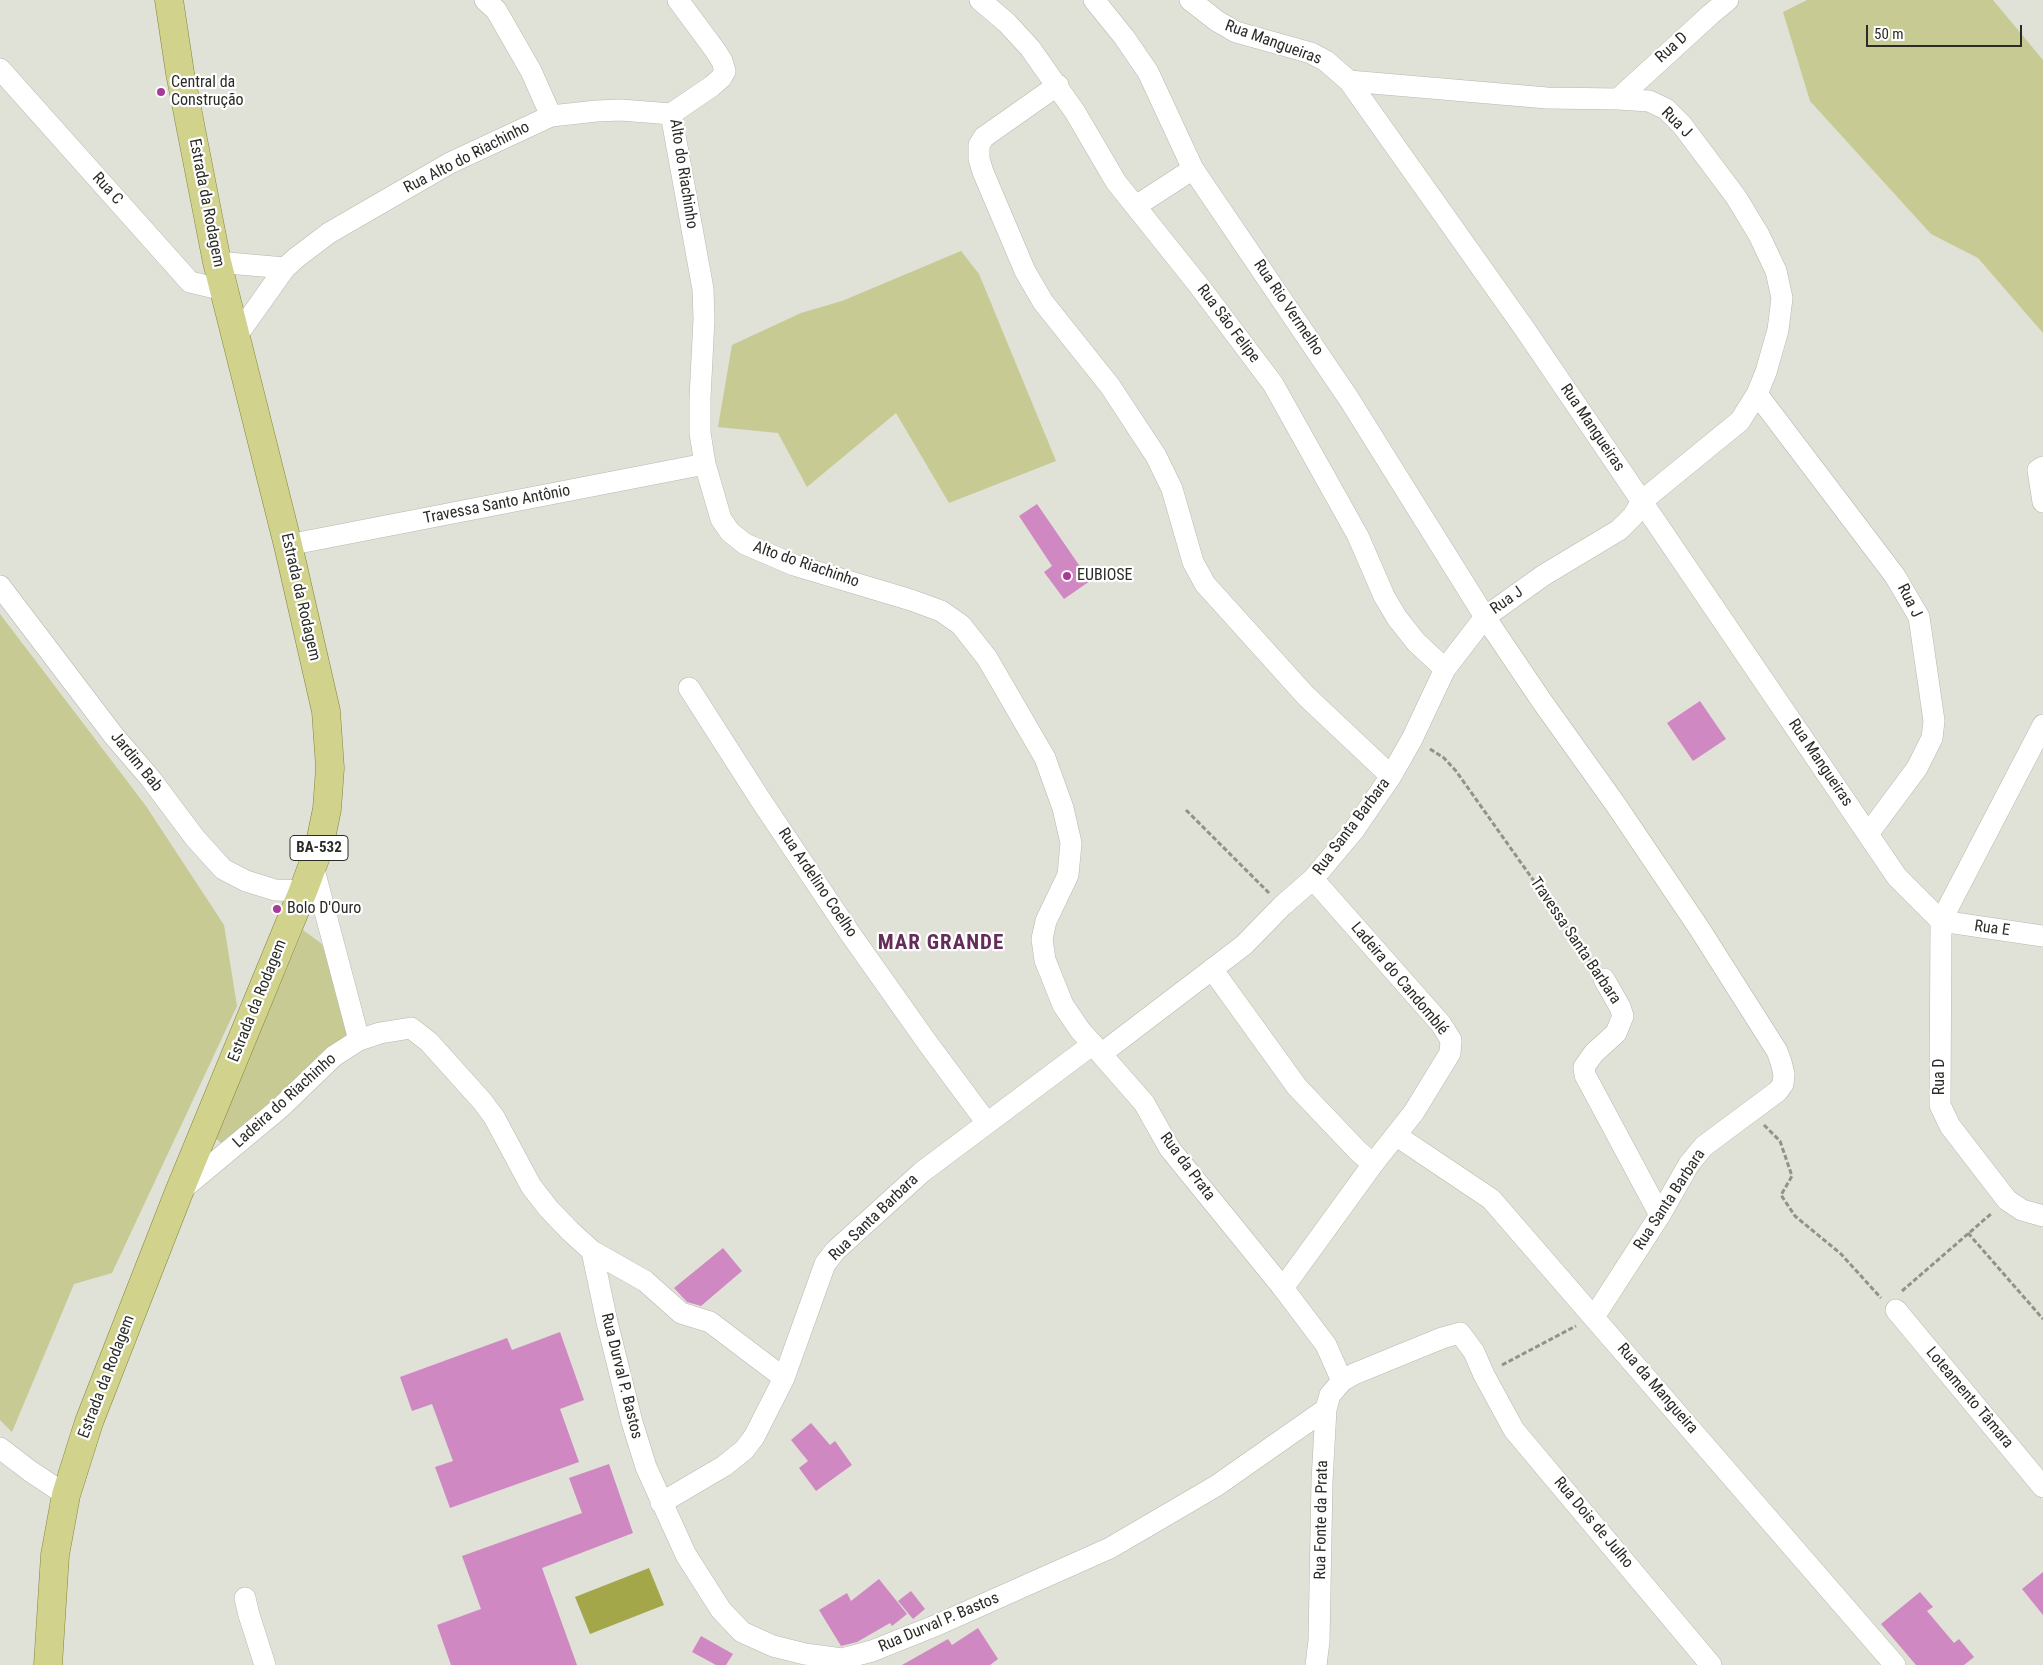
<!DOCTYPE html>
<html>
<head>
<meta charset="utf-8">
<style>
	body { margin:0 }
	#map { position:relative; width:2043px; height:1665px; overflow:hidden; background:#e0e1d7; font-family:"Roboto Condensed",sans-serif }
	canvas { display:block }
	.scale { position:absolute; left:1866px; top:25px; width:156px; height:22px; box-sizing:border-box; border:2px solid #2b2b27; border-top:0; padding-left:6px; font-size:15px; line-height:18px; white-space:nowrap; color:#2b2b27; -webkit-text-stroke:4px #fff; paint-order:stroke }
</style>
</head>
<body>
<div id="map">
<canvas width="2043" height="1665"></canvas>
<div class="scale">50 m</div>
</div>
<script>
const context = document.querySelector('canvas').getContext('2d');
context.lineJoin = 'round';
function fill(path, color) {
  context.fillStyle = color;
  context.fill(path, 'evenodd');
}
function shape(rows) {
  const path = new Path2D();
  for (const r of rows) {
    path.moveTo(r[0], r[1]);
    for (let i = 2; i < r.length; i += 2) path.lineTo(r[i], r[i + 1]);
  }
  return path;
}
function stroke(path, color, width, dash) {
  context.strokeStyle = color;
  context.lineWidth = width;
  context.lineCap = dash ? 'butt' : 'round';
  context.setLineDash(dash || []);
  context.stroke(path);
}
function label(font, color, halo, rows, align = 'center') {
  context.font = font + ' "Roboto Condensed",sans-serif';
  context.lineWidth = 4.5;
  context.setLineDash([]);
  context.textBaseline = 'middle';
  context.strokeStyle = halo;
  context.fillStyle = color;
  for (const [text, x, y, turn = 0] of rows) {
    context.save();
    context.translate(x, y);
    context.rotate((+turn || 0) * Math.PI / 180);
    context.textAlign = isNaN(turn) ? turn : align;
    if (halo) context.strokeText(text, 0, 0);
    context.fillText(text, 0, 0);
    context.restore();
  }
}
const green = shape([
	[1807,0,1993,0,2043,60,2043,333,1978,258,1931,234,1810,101,1783,12],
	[961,251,979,274,1056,461,949,503,896,413,807,487,778,433,718,427,732,345,801,313,842,301],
	[0,614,146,806,224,925,237,1006,112,1273,74,1284,12,1432,0,1420],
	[303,930,322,944,352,1029,291,1091,225,1146,215,1138]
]);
const water = shape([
	[649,1568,664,1605,590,1634,575,1597]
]);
const building = shape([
	[1037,504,1090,581,1064,599,1044,572,1052,566,1019,516],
	[1700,701,1726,739,1693,761,1667,723],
	[723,1248,742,1271,701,1306,687,1302,674,1288],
	[560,1332,584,1400,560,1409,579,1462,450,1508,435,1467,453,1461,432,1404,412,1411,400,1377,507,1338,512,1350],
	[811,1423,830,1445,835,1441,852,1465,816,1491,799,1468,808,1461,791,1440],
	[609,1464,633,1533,542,1568,577,1665,451,1665,437,1625,481,1609,462,1556,582,1513,569,1478],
	[2043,1572,2043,1615,2022,1589],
	[879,1579,907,1614,892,1626,890,1623,857,1642,841,1646,819,1610,847,1593,851,1601],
	[911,1591,925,1609,913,1619,898,1601],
	[1920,1592,1933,1607,1927,1611,1954,1643,1959,1639,1974,1657,1964,1665,1916,1665,1881,1624],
	[978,1628,998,1659,990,1665,902,1665,948,1639,952,1645],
	[701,1636,733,1654,726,1665,716,1665,692,1652]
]);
const path = shape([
	[1430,749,1444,758,1456,771,1592,963],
	[1186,810,1269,893],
	[1764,1125,1780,1141,1792,1176,1781,1195,1795,1216,1841,1254,1881,1298],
	[1968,1233,2043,1319],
	[1902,1291,1992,1213],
	[1502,1365,1576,1326]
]);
const street = shape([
	[485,0,496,10,531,71,551,116],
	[980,0,1007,23,1030,48,1075,112,1116,182,1200,287,1273,384,1358,536,1384,596,1397,618,1416,642,1445,669],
	[1094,0,1124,37,1148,72,1193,169,1349,399,1485,617,1541,700,1616,805,1699,928,1777,1051,1781,1062,1784,1074,1783,1084,1778,1091,1704,1146,1689,1164,1660,1215,1594,1317],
	[1190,0,1217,21,1236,32,1311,53,1326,61,1349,81,1524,328,1897,877,1941,921],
	[0,69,190,282,224,290],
	[1058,85,984,137,979,145,979,159,983,172,1025,271,1043,302,1110,386,1156,456,1172,489,1193,562,1205,584,1306,696,1391,776],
	[1618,99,1711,14,1728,0],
	[671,114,703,289,704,319,700,398,700,433,705,464,721,519,730,532,745,544,794,565,911,600,941,611,961,625,987,658,1045,758,1063,808,1071,843,1068,875,1046,921,1042,939,1045,960,1063,1005,1080,1030,1144,1103,1170,1149,1283,1288,1326,1345,1342,1381],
	[671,114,712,86,721,78,725,71,722,61,715,50,678,0],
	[1136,206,1193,169],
	[217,262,285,268],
	[236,337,285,268,296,258,329,233,450,163,551,116,597,111,621,110,671,114],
	[1757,394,1895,576,1919,617,1934,721,1932,738,1917,768,1868,834],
	[2043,467,2038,470,2043,502],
	[288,545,705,464],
	[0,586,114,736,150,778,195,838,223,869,246,881,275,890,303,891],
	[689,688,760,799,849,932,929,1045,987,1123],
	[2043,725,1941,921,1940,1105,1950,1126,2007,1200,2022,1210,2043,1216],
	[313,866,359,1040],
	[1941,921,2043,936],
	[1212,969,1297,1087,1358,1151,1373,1164],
	[1604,979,1620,1007,1623,1016,1616,1033,1594,1053,1584,1067,1585,1075,1660,1215],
	[1101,1054,1244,945,1282,906,1313,879,1354,830,1391,776,1412,739,1445,669,1485,617,1544,575,1619,530,1633,516,1642,501,1740,421,1757,394,1766,372,1778,330,1782,298,1776,271,1759,235,1736,197,1682,125,1666,109,1649,101,1618,99,1547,98,1349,81],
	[1397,1136,1491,1199,1895,1665],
	[179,1192,280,1108,334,1056,359,1040,380,1033,411,1028,429,1042,482,1101,494,1117,531,1186,548,1208,570,1231,592,1251,645,1281,681,1313,710,1322,784,1378],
	[592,1251,607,1322,632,1422,646,1467,686,1555,721,1610,742,1632,773,1646,805,1654,842,1659,872,1651,937,1625,1110,1548,1216,1486,1326,1409],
	[1283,1288,1373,1164,1414,1112,1450,1053,1451,1040,1441,1024,1313,879],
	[1896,1310,2043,1487],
	[0,1448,30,1471,66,1495],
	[661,1503,724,1466,744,1450,754,1437,784,1378,825,1264,835,1251,922,1172,1093,1044],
	[245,1598,249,1615,265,1665],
	[1316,1665,1319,1641,1322,1481,1326,1409,1330,1395,1342,1381,1354,1374,1442,1338,1460,1333,1474,1352,1484,1375,1514,1430,1711,1665]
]);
const primary = shape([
	[48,1665,55,1555,66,1495,89,1422,179,1192,303,891,319,848,327,809,330,768,326,711,288,545,217,262,180,73,169,0]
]);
const markers = [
	[161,92,5,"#a83a98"],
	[1067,576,5,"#a83a98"],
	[277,909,5,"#a83a98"]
];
const shields = [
	[319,848,58]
];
const shieldNames = [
	["BA-532",319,848]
];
const streetNames = [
	["Rua Mangueiras",1273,43,20],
	["Rua D",1672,48,-42],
	["Rua J",1676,123,45],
	["Rua Alto do Riachinho",467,158,-27],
	["Alto do Riachinho",683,174,81],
	["Rua C",107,189,48],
	["Estrada da Rodagem",206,203,79],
	["Rua Rio Vermelho",1288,308,56],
	["Rua São Felipe",1228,324,53],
	["Rua Mangueiras",1592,428,56],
	["Travessa Santo Antônio",497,505,-11],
	["Alto do Riachinho",806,565,19],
	["Estrada da Rodagem",300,597,77],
	["Rua J",1507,601,-35],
	["Rua J",1909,601,63],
	["Jardim Bab",136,762,51],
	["Rua Mangueiras",1820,763,56],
	["Rua Santa Barbara",1352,827,-53],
	["Rua Ardelino Coelho",817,883,56],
	["Rua E",1992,929,8],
	["Travessa Santa Barbara",1575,941,56],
	["Ladeira do Candomblé",1399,979,50],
	["Estrada da Rodagem",258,1001,-68],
	["Rua D",1940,1077,-90],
	["Ladeira do Riachinho",285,1101,-42],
	["Rua da Prata",1187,1167,53],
	["Rua Santa Barbara",1670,1200,-57],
	["Rua Santa Barbara",874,1218,-44],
	["Rua Durval P. Bastos",621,1376,76],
	["Estrada da Rodagem",107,1377,-69],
	["Rua da Mangueira",1657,1389,49],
	["Loteamento Tâmara",1969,1398,50],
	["Rua Fonte da Prata",1322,1520,-89],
	["Rua Dois de Julho",1593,1523,50],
	["Rua Durval P. Bastos",939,1623,-23]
];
const poiNames = [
	["Central da",171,83],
	["Construção",171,101],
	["EUBIOSE",1077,576],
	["Bolo D'Ouro",287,909]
];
const districtNames = [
	["MAR GRANDE",941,944]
];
fill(green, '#c7ca93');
fill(water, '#a4a64a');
fill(building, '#cf88c1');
stroke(street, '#b7b8ae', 22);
stroke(primary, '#838537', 29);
stroke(path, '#92928b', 3, [5, 2.5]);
stroke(street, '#fff', 21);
stroke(primary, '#d1d38c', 28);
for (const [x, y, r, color] of markers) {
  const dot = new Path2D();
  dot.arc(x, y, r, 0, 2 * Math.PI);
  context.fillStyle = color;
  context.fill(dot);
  stroke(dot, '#fff', 2);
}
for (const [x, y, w] of shields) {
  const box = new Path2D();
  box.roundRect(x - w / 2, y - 12.5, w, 25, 4);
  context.fillStyle = '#fff';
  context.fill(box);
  stroke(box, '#2b2b27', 1);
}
label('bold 15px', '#2b2b27', null, shieldNames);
label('16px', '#2b2b27', '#fff', streetNames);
label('16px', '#2b2b27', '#fff', poiNames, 'left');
context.letterSpacing = '1px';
label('bold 21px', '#632c5a', '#fff', districtNames);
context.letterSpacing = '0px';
</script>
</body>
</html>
